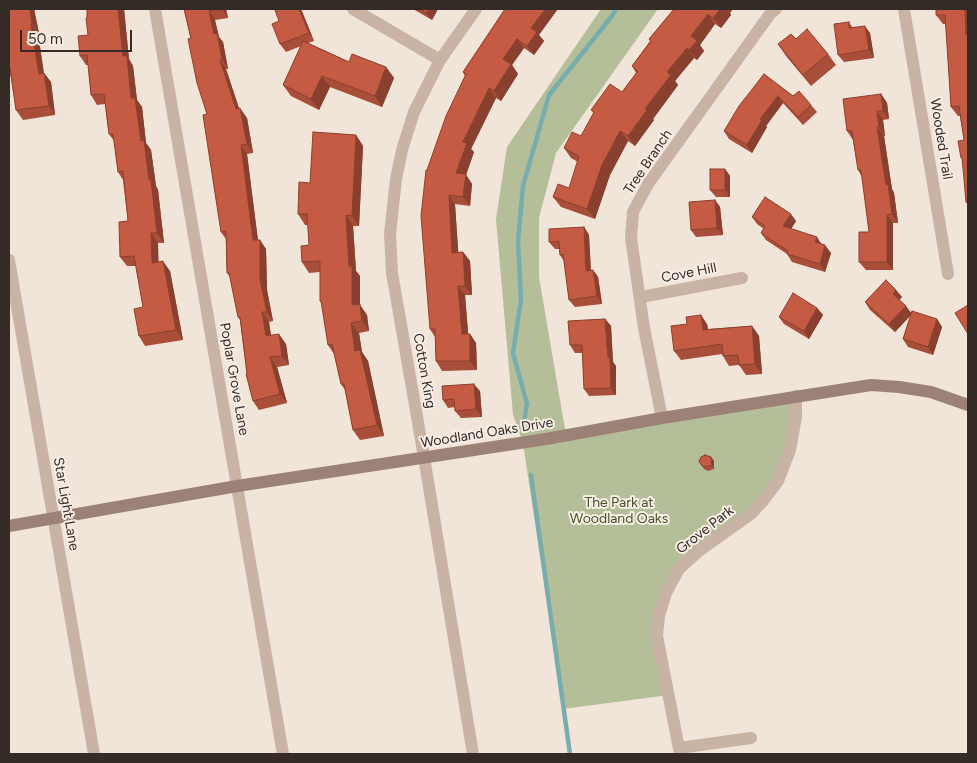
<!DOCTYPE html>
<html>
<head>
<meta charset="utf-8">
<style>
	body { margin:0 }
	#map { position:relative; width:977px; height:763px; overflow:hidden; background:#f1e4d8; font-family:Figtree,sans-serif }
	canvas { display:block }
	.frame { position:absolute; inset:0; border:10px solid #342a26; pointer-events:none }
	.scale { position:absolute; left:20px; top:30px; width:112px; height:22px; box-sizing:border-box; border:2px solid #342a26; border-top:0; padding-left:6px; font-size:15px; line-height:18px; white-space:nowrap; color:#342a26; -webkit-text-stroke:4px #f9eee5; paint-order:stroke }
</style>
</head>
<body>
<div id="map">
<canvas width="977" height="763"></canvas>
<div class="frame"></div>
<div class="scale">50 m</div>
</div>
<script>
const context = document.querySelector('canvas').getContext('2d');
context.lineJoin = 'round';
function fill(path, color) {
  context.fillStyle = color;
  context.fill(path, 'evenodd');
}
function shape(rows) {
  const path = new Path2D();
  for (const r of rows) {
    path.moveTo(r[0], r[1]);
    for (let i = 2; i < r.length; i += 2) path.lineTo(r[i], r[i + 1]);
  }
  return path;
}
function stroke(path, color, width, dash) {
  context.strokeStyle = color;
  context.lineWidth = width;
  context.lineCap = dash ? 'butt' : 'round';
  context.setLineDash(dash || []);
  context.stroke(path);
}
function label(font, color, halo, rows, align = 'center') {
  context.font = font + ' Figtree,sans-serif';
  context.lineWidth = 4;
  context.setLineDash([]);
  context.textBaseline = 'middle';
  context.strokeStyle = halo;
  context.fillStyle = color;
  for (const [text, x, y, turn = 0] of rows) {
    context.save();
    context.translate(x, y);
    context.rotate((+turn || 0) * Math.PI / 180);
    context.textAlign = isNaN(turn) ? turn : align;
    if (halo) context.strokeText(text, 0, 0);
    context.fillText(text, 0, 0);
    context.restore();
  }
}
const green = shape([
	[601,9,658,9,556,153,539,218,539,277,566,435,796,396,790,450,763,501,679,569,659,616,669,695,563,709,523,443,513,415,496,219,507,147]
]);
const stream = shape([
	[524,423,527,404,513,353,521,300,518,241,523,186,549,95,612,16,616,9],
	[531,475,570,754]
]);
const street = shape([
	[155,9,283,754],
	[353,9,440,60],
	[904,9,948,274],
	[9,260,94,754],
	[641,297,742,278],
	[662,418,644,328,631,238,633,212,648,184,770,14,776,9],
	[679,748,751,738],
	[473,754,424,457,392,273,390,234,396,179,402,150,414,112,440,60,476,9],
	[680,754,657,636,659,616,666,593,679,569,700,550,752,513,763,501,778,481,790,450,796,417,796,396]
]);
const secondary = shape([
	[9,526,237,486,546,439,662,418,871,385,899,387,931,392,968,405]
]);
const wall = shape([
	[9,9,34,9,39,33,38,33,44,73,51,82,55,115,23,120,16,110,11,77,9,73],
	[87,9,124,9,129,59,133,66,137,100,142,107,146,143,151,150,156,186,158,190,164,243,158,243,158,262,170,271,183,340,145,346,139,336,143,307,136,266,127,266,120,257,128,221,123,180,118,172,114,141,109,134,105,104,97,105,91,95,88,65,86,65,80,56,88,35],
	[184,9,226,9,228,18,215,20,219,37,223,42,228,69,226,69,239,109,247,118,253,153,247,154,258,240,260,240,266,249,267,290,273,321,269,322,271,335,286,344,289,365,277,367,287,403,259,410,253,401,247,374,240,320,238,317,230,277,227,273,226,239,221,232,207,114],
	[301,9,314,41,308,43,349,62,386,67,394,78,382,107,330,87,319,110,291,96,283,85,301,46,286,52,280,44,279,21],
	[413,9,438,9,432,20],
	[505,9,539,35,544,41,534,55,524,48,512,65,518,74,501,101,496,98,471,149,474,152,466,175,472,184,470,206,455,204,458,252,463,252,470,261,472,295,465,295,468,334,470,334,476,343,477,370,442,371,436,361,435,337,430,329,427,170,465,76,463,72],
	[674,9,730,13,731,15,721,28,715,24,700,45,704,51,697,60,694,58,675,81,678,85,653,119,654,120,635,146,628,141,610,175,595,219,561,207,553,197,569,188,578,162,571,158,564,148,581,136,594,113,591,110,622,92,636,73,632,66,650,41,649,39],
	[968,9,968,206,966,202,963,160,961,158,964,140,960,116,958,116,951,107,946,24,943,24,936,15],
	[849,22,852,27,870,33,874,58,844,62,838,55],
	[796,39,828,54,836,65,811,86,786,56,778,44],
	[764,74,793,96,811,105,817,112,803,125,783,103,766,126,767,127,752,153,729,139,724,131],
	[881,94,887,103,889,119,883,120,885,136,884,136,892,189,894,193,898,223,893,223,893,270,866,270,859,262,869,232,862,177,858,170,853,140,847,131],
	[356,135,363,146,359,226,353,226,356,271,360,276,360,305,367,315,369,331,359,333,362,352,368,361,384,436,360,440,353,430,345,390,341,384,334,354,328,345,322,304,320,301,320,272,309,273,302,262,309,245,308,225,305,225,298,214,310,183],
	[725,169,730,176,730,197,716,197,710,190],
	[715,200,720,207,723,235,696,237,691,230],
	[752,217,796,221,791,229,822,244,831,253,825,272,792,262,787,254,766,240,761,233,764,229,757,224],
	[584,227,589,235,591,270,593,270,598,277,602,304,575,307,569,300,564,261,560,255,559,249,555,249,549,242],
	[896,290,902,297,899,300,911,313,937,319,942,327,933,355,908,347,903,339,911,315,895,332,870,310,865,302],
	[817,308,823,315,809,339,784,324,779,317],
	[605,319,611,326,613,362,616,366,616,395,589,396,584,389,582,353,575,353,570,345],
	[687,324,707,324,708,329,752,326,759,336,762,374,746,375,739,365,729,366,723,356,722,354,681,360,674,351],
	[480,391,482,417,461,418,455,411,455,407,448,408,443,400],
	[711,457,714,461,714,469,708,471,704,469,699,461]
]);
const shadedWall = shape([
	[30,9,34,9,39,33,32,24],
	[118,9,124,9,129,59,133,66,137,100,142,107,146,143,151,150,156,186,158,190,164,243,157,233,149,180,131,98,123,56],
	[222,9,226,9,228,18],
	[299,9,301,9,314,41,309,33],
	[429,9,438,9,432,20,426,13],
	[545,9,558,9,539,35,544,41,534,55,527,46,531,28],
	[720,9,733,9,730,13,731,15,721,28,713,18],
	[965,9,968,9,968,38,966,35],
	[209,11,215,20,219,37,223,42,228,69,222,59,214,34],
	[708,14,715,24,700,45,704,51,697,60,689,50,691,36],
	[31,24,38,33,45,83,39,74],
	[865,26,870,33,874,58,869,50],
	[517,39,524,48,512,65,518,74,501,101,494,91,503,59],
	[687,48,694,58,675,81,678,85,653,119,654,120,635,146,628,136,645,109,667,72],
	[220,60,226,69,242,117,240,108,247,118,253,153,247,144],
	[386,67,394,78,382,107,375,96],
	[44,73,51,82,55,115,49,106],
	[322,76,330,87,319,110,311,99],
	[489,88,496,98,471,149,474,152,466,175,472,184,470,206,463,197,456,173,463,142],
	[881,94,887,103,889,119,883,111],
	[778,96,783,103,766,126,767,127,752,153,747,145,760,119],
	[877,111,883,120,885,136,879,127],
	[877,127,884,136,892,189,894,193,898,223,892,214,886,185],
	[620,131,628,141,610,175,595,219,587,209,602,165],
	[356,135,363,146,359,226,352,216],
	[241,145,247,154,259,249,253,240],
	[725,169,730,176,730,197,725,190],
	[449,195,455,204,459,262,452,253],
	[715,200,720,207,723,235,717,228],
	[791,214,796,221,788,234,783,226],
	[346,215,353,226,356,271,360,276,360,305,367,315,369,331,352,305],
	[887,215,893,223,893,270,887,262],
	[584,227,589,235,591,278,586,271],
	[151,233,158,243,159,273,152,263],
	[817,237,822,245,815,242],
	[260,240,266,249,267,290,273,321,267,312,260,280],
	[825,245,831,253,825,272,820,264],
	[463,252,470,261,472,295,465,286],
	[163,261,170,271,183,340,176,330],
	[593,270,598,277,602,304,597,296],
	[458,286,465,295,469,343,462,334],
	[896,290,902,297,898,301,893,294],
	[906,306,912,314,895,332,889,324],
	[817,308,823,315,809,339,804,331],
	[262,312,269,322,272,345,266,336],
	[701,315,707,324,710,339,703,330],
	[605,319,611,326,613,362,616,366,616,395,611,388,608,358],
	[937,319,942,327,933,355,928,347],
	[351,323,359,333,362,352,368,361,384,436,377,425,355,351],
	[752,326,759,336,762,374,755,364],
	[279,334,286,344,289,365,282,356],
	[470,334,476,343,477,370,470,361],
	[270,357,277,367,287,403,280,394],
	[474,384,480,391,482,417,476,409],
	[711,457,714,461,714,469,712,465]
]);
const building = shape([
	[9,9,30,9,32,24,31,24,39,74,44,73,49,106,16,110,10,68,9,68,9,9],
	[87,9,118,9,123,56,127,56,131,98,135,98,141,141,144,140,149,180,151,180,157,233,151,233,152,263,163,261,176,330,139,336,134,309,143,307,134,256,120,257,119,222,128,221,123,171,118,172,113,134,109,134,104,94,91,95,87,55,80,56,78,36,88,35,86,18,87,18,87,9],
	[184,9,219,9,209,11,214,34,217,33,222,59,220,60,236,109,240,108,247,144,241,145,253,240,260,240,260,280,267,312,262,312,266,336,279,334,282,356,270,357,280,394,253,401,246,374,247,374,240,317,238,317,229,273,227,273,226,231,221,232,203,115,207,114,197,83,188,39,191,38,184,9],
	[279,9,299,9,309,33,280,44,272,24,279,21,275,10,279,9],
	[420,9,429,9,426,13,420,9],
	[505,9,545,9,531,28,537,32,527,46,517,39,503,59,511,64,494,91,489,88,463,142,467,143,456,173,466,174,463,197,449,195,452,253,463,252,465,286,458,286,462,334,470,334,470,361,436,361,435,329,430,329,421,216,426,170,427,170,446,116,466,74,463,72,505,9],
	[674,9,720,9,713,18,708,14,691,36,697,41,689,50,687,48,667,72,671,75,645,109,647,110,628,136,620,131,602,165,587,209,553,197,558,184,569,188,579,156,564,148,572,132,581,136,594,112,591,110,610,84,622,92,638,71,632,66,651,41,649,39,674,9],
	[936,9,965,9,966,35,968,34,968,202,966,202,962,157,961,158,958,141,964,140,959,106,951,107,945,15,936,15,936,9],
	[849,22,849,28,865,26,869,50,838,55,834,24,849,22],
	[807,29,828,54,803,75,778,44,791,34,796,39,807,29],
	[303,41,349,62,352,54,386,67,375,96,322,76,311,99,283,85,303,41],
	[764,74,793,96,799,91,811,105,798,117,778,96,760,119,762,120,747,145,724,131,739,106,764,74],
	[881,94,883,111,877,111,879,127,877,127,886,185,888,184,892,214,887,215,887,262,859,262,859,232,869,232,861,170,858,170,852,131,847,131,843,99,881,94],
	[313,132,356,135,352,216,346,215,349,266,352,266,352,305,360,304,362,321,351,323,355,351,360,350,377,425,353,430,344,384,341,384,332,344,328,345,321,301,320,301,320,261,302,262,301,246,309,245,307,214,298,214,299,182,310,183,313,132],
	[710,169,725,169,725,190,710,190,710,169],
	[765,197,791,214,783,226,817,237,815,242,825,245,820,264,787,254,788,251,761,233,765,226,752,217,765,197],
	[715,200,717,228,691,230,689,202,715,200],
	[584,227,586,271,593,270,597,296,569,300,563,254,560,255,559,241,549,242,549,229,584,227],
	[886,280,896,290,893,294,906,306,889,324,865,302,886,280],
	[793,293,817,308,804,331,779,317,793,293],
	[968,305,968,334,955,313,968,305],
	[912,311,937,319,928,347,903,339,912,311],
	[701,315,703,330,752,326,755,364,739,365,738,355,723,356,722,344,674,351,671,326,687,324,686,317,701,315],
	[605,319,608,358,610,358,611,388,584,389,582,345,570,345,568,321,605,319],
	[474,384,476,409,455,411,454,399,443,400,442,386,474,384],
	[705,455,711,457,712,465,705,467,702,466,699,461,701,457,705,455]
]);
const streetNames = [
	["Wooded Trail",941,139,81],
	["Tree Branch",648,162,-56],
	["Cove Hill",689,273,-11],
	["Cotton King",424,371,80],
	["Poplar Grove Lane",234,379,80],
	["Woodland Oaks Drive",487,433,-9],
	["Star Light Lane",66,504,80],
	["Grove Park",705,530,-38]
];
const parkNames = [
	["The Park at",619,503],
	["Woodland Oaks",619,519]
];
fill(green, '#b4bf99');
stroke(stream, '#78adad', 4.5);
stroke(street, '#c8b3a5', 12);
stroke(secondary, '#9c8276', 12);
fill(wall, '#a94e39');
fill(shadedWall, '#8a402e');
fill(building, '#c55b42');
stroke(building, '#8a402e', 1);
label('14px', '#342a26', '#f9eee5', streetNames);
label('14px', '#46522a', '#f9eee5', parkNames);
</script>
</body>
</html>
